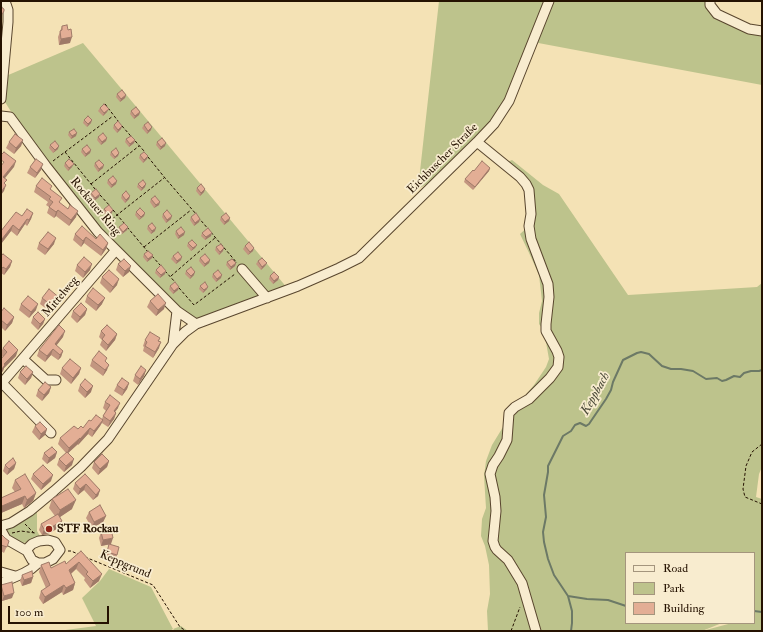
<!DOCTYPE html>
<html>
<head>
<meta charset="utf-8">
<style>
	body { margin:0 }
	#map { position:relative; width:763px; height:632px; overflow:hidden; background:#f4e2b5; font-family:"IM FELL Double Pica",serif }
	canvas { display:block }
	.frame { position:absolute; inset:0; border:2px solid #251201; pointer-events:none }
	.legend { position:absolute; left:625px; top:552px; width:130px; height:72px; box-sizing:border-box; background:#f8eccf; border:1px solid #a4957d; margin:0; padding:5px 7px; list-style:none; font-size:12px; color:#251201 }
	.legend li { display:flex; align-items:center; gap:8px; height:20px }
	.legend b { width:20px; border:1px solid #a4957d }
	.scale { position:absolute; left:8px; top:606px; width:101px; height:18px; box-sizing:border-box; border:2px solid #251201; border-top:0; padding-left:5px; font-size:12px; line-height:14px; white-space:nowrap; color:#251201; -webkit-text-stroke:3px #f8eccf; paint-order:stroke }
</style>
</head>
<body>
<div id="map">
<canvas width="763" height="632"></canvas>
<div class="frame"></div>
<ul class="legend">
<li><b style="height:5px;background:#f8eccf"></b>Road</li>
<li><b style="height:11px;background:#bdc38c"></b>Park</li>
<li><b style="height:11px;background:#e3ae95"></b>Building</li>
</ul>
<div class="scale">100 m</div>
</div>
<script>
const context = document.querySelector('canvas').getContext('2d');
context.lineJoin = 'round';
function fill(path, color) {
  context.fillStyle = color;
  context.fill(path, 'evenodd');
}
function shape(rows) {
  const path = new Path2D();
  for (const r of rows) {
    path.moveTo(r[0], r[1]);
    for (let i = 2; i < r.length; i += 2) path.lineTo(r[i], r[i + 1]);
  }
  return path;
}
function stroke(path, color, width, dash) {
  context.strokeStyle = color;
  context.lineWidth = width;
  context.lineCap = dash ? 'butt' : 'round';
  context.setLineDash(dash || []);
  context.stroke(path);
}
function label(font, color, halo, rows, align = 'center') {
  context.font = font + ' "IM FELL Double Pica",serif';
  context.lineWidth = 3.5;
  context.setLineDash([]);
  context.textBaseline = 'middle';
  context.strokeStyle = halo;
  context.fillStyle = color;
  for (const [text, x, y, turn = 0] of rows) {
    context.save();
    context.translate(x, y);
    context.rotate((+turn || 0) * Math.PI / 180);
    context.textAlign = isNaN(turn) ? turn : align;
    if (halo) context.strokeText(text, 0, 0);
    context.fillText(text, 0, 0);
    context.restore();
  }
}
const green = shape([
	[439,1,710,1,717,14,762,31,762,85,533,42,509,101,443,175,418,189],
	[83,43,119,86,288,289,198,320,187,317,116,250,35,150,5,102,6,76],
	[512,160,543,185,559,194,628,295,757,287,762,283,762,467,759,474,756,497,762,499,762,631,488,631,487,611,490,594,489,565,485,546,481,536,482,519,486,508,484,476,486,461,492,445,514,409,534,385,546,367,549,359,544,331,539,324,539,313,542,301,539,275,530,255,520,234,531,224,531,189,505,163],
	[626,553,754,553,754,623,732,623,702,631,722,623,626,623],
	[37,509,37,531,41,538,31,542,22,543,18,542,5,533,7,528],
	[109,569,151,587,173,629,181,626,188,631,175,631,173,629,170,631,58,631,96,626,82,598,100,581]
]);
const stream = shape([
	[568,596,587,599,608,600,626,606],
	[754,611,762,612],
	[571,631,572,623,572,611,568,596,554,575,548,559,544,542,543,532,546,517,544,495,548,472,548,466,563,436,571,431,575,425,580,423,586,426,589,424,591,421,606,399,611,390,613,382,623,360,637,353,641,352,649,354,662,366,671,369,681,369,693,371,706,379,717,378,722,381,726,380,734,376,740,377,744,373,751,371,759,371,762,370]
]);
const path = shape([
	[105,104,118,121],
	[122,126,144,151],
	[65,152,95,189],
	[148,157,165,178,196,214],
	[53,161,113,116],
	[91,184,139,146],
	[100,195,110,206],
	[113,210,124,223],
	[198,217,237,263],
	[105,226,117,215,164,178],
	[127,227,148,252],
	[144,247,191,210],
	[152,256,160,265],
	[165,271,175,282],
	[171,276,216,237],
	[179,288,194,305,235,274],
	[762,444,752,452,746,466,743,489,745,497,762,504],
	[25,524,34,533],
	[12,533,21,531,35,533],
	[68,551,71,551,78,554],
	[85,557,153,585,180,627,186,631],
	[511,631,520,607]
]);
const minor = shape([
	[710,1,710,5,717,14,749,29,762,31],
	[1,99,8,22,8,10,5,1],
	[1,116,10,117,46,166,98,232,177,311,196,324],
	[477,142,520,177,526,184,529,190,531,214,529,226,531,239,548,284,549,297,546,324,546,331,557,351,559,357,558,367,550,378,529,399,515,407,509,413,507,440,499,456,493,465,490,474,495,497,496,511,493,541,495,547,497,550,508,560,522,583,536,631],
	[242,269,267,298],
	[173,344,177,311],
	[23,359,46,380,56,380],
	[2,383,51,433],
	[1,384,116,250],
	[1,526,11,523,30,511,54,491,81,467,108,439,173,344,185,332,196,324,298,286,339,268,359,258,477,142,494,124,509,101,549,1],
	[1,530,6,539,27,551,32,560,38,563,45,563,53,559,60,550,55,542,48,540,39,541,32,544,28,548,27,551],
	[1,572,15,576],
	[1,583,24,573,31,569,38,563]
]);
const wall = shape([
	[62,26,68,30,70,43,59,45,58,37],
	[117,94,126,95,125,98,120,102,116,97],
	[100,108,107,112,103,116,98,111],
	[131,111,140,112,139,115,134,119,130,114],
	[84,120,91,123,87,127,83,123],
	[114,125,122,126,121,129,117,133,113,128],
	[144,125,151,130,147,134,142,128],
	[69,132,76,136,71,139,68,135],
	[98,137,107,138,106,141,101,145,97,140],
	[126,139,135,140,134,143,129,147,125,142],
	[23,140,21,146,14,154,6,148,9,142],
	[157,142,165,146,160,150,156,145],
	[50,145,58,149,53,153,49,148],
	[82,149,91,150,90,153,85,157,81,152],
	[111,152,119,153,118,156,114,159,110,155],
	[140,155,148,156,147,159,143,163,139,158],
	[65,163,72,167,68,171,64,166],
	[95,163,103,168,98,172,94,166],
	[30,167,41,170,35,178,27,173],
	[490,168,489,171,473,190,464,182,465,179,474,171],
	[108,180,116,184,111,188,107,183],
	[138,184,145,187,141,191,137,187],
	[36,186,51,190,60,203,76,217,69,226,56,216,54,218,47,213,49,207,46,205,48,202,34,192],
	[197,188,205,189,204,192,200,196,196,191],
	[91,193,100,194,99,197,94,201,90,196],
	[122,195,130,196,129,199,125,203,121,198],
	[151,199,159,205,154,208,150,202],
	[104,209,112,213,107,216,103,212],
	[136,212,145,213,144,216,139,220,135,215],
	[33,213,31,219,27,226,25,224,17,236,11,231,1,244,1,231,22,216],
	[163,214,171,219,166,223,162,217],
	[191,217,200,219,199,222,194,226,190,220],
	[221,217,229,221,224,225,220,220],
	[148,226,155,231,151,234,147,229],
	[119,227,128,227,127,230,122,234,118,230],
	[176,231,184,235,178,239,175,234],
	[202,233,211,236,205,240,201,236],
	[75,234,96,239,108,243,106,249,101,256,84,243,81,247,73,240],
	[39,243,54,244,45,255,37,249],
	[188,243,197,245,195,248,191,251,187,246],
	[245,246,253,251,248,255,243,249],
	[216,247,223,251,219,255,215,250],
	[144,254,153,255,152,258,147,262,143,257],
	[1,256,12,261,10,267,4,275,1,273],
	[173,256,181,260,176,264,171,259],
	[200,258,210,260,209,263,204,267,199,261],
	[258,261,267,263,265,266,261,270,256,264],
	[227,262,236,263,235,266,230,270,226,265],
	[118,264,129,272,123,277,116,270],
	[77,265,90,270,83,278,75,271],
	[156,270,165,274,160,278,155,273],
	[186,271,194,275,190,279,185,274],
	[213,274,221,278,216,282,212,277],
	[270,276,279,277,278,280,273,284,269,279],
	[102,277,117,285,110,293,100,283],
	[170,286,179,287,178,290,173,294,169,289],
	[200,286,207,289,203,293,199,289],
	[87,296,102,304,96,311,85,302],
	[42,298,61,299,59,305,52,313,40,304],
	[150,301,164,309,156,316,147,307],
	[21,304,36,310,29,318,19,310],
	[87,309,85,315,77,323,71,317,73,311],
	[1,312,14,317,12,323,5,331,1,327],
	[33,317,45,319,43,324,38,330,31,323],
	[101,331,117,334,115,340,106,351,100,345,102,340,99,337],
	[63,337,56,345,63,351,61,357,58,360,51,355,45,362,37,356,39,350],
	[160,338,159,341,159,348,153,358,143,351,144,347,143,346,145,340],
	[3,348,16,356,4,368,3,371,1,373,1,359,3,357,1,355,1,352],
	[92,360,106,362,107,370,103,376,90,366],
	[62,368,81,368,79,374,71,384,60,374],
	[146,370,144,376,138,385,133,381,135,375],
	[20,372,33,372,31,378,25,385,18,378],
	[129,383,127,389,122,396,114,391,117,385],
	[80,385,91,392,85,398,78,391],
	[51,387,49,393,42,401,36,396,38,390],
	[105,402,118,408,115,412,116,413,114,419,108,427,102,423,100,426,92,437,88,434,78,445,78,444,68,453,72,465,64,472,57,465,59,459,66,453,58,444,60,438,78,429,83,428,91,421,102,419,103,416,106,411,103,408],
	[35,426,47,429,45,435,39,440,32,432],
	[57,452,55,458,47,464,42,459,44,453],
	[109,461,107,467,98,475,92,468,94,462],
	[16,463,14,469,7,475,3,471,5,465],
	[33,474,51,481,41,490,31,479],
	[85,474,100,490,98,496,93,500,84,490,78,495,73,489,75,483],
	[15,480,36,493,33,501,24,508,22,504,1,513,1,504,15,492,12,488],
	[52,499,72,509,60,517,60,527,48,534,42,535,39,530,41,524,55,516,49,508],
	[94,508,106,516,103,522,92,528,86,518,89,512,94,510],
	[101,532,111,544,101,546,99,538],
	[1,534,5,538,9,541,4,553,1,551],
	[109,544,117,555,115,561,105,558],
	[81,551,99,581,90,588,84,580,85,578,76,569,71,574,75,583,73,590,63,595,62,592,43,604,39,598,41,591,46,588,39,572,41,565,51,568,66,564],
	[22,575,33,577,31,583,22,586,20,581],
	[1,585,12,598,2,601,1,598]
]);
const shadedWall = shape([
	[72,37,70,43,59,45,61,39],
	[126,95,125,98,120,102,121,99],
	[109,109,107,112,103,116,104,113],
	[140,112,139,115,134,119,135,116],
	[92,120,91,123,87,127,88,124],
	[122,126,121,129,117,133,118,130],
	[152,127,151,130,147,134,148,131],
	[77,133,76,136,71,139,72,136],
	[107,138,106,141,101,145,102,142],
	[23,140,21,146,14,154,16,148],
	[135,140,134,143,129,147,130,144],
	[166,143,165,146,160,150,161,147],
	[59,146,58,149,53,153,55,150],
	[91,150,90,153,85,157,86,154],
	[119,153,118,156,114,159,115,157],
	[148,156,147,159,143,163,144,160],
	[16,161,14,167,1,183,3,177],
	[43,164,41,170,35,178,37,173],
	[74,164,72,167,68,171,69,168],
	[104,165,103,168,98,172,99,169],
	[490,168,489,171,473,190,475,187],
	[117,181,116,184,111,188,112,185],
	[146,184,145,187,141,191,142,188],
	[6,185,4,191,1,195,1,192],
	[205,189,204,192,200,196,201,193],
	[100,194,99,197,94,201,95,198],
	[130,196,129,199,125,203,126,200],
	[160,202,159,205,154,208,156,205],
	[58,210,56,216,54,218,56,212],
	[113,210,112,213,107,216],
	[78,211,76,217,69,226,71,220],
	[33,213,31,219,27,226,29,220],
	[145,213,144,216,139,220,141,217],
	[172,216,171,219,166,223,167,220],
	[230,218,229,221,224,225,225,222],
	[27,219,25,224,17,236,19,230],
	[200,219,199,222,194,226,195,223],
	[13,225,11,231,1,244,2,239],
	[128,227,127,230,122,234,123,232],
	[156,228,155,231,151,234,152,231],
	[185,232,184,235,178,239,179,236],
	[212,233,211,236,205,240,206,237],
	[86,237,84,243,81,247,83,241],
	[56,238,54,244,45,255,48,249],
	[108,243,106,249,101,256,103,250],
	[197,245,195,248,191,251,193,248],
	[224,248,223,251,219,255,220,252],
	[254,248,253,251,248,255,250,252],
	[153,255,152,258,147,262,148,259],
	[182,257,181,260,176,264,177,261],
	[210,260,209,263,204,267,205,264],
	[12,261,10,267,4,275,6,269],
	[236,263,235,266,230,270,231,267],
	[267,263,265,266,261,270,262,267],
	[92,264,90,270,83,278,85,272],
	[131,266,129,272,123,277,125,271],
	[166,271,165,274,160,278,161,275],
	[195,272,194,275,190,279,191,276],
	[222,275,221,278,216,282,217,279],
	[279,277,278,280,273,284,274,281],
	[119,279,117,285,110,293,113,287],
	[179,287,178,290,173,294,174,291],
	[208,287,207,289,203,293,204,290],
	[105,298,102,304,96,311,98,305],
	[61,299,59,305,52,313,55,308],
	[166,303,164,309,156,316,158,310],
	[38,304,36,310,29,318,31,312],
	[87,309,85,315,77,323,80,317],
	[14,317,12,323,5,331,7,325],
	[45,319,43,324,38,330,40,324],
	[65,331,63,337,53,350,55,344],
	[117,334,115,340,106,351,108,345],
	[161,342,159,348,153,358,155,352],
	[53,349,51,355,45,362,47,356],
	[18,350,16,356,4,368,3,371,1,373,1,370,4,364],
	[63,351,61,357,58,360,60,355],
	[109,365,107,370,103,376,105,370],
	[81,368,79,374,71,384,73,378],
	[146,370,144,376,138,385,140,379],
	[33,372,31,378,25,385,27,379],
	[129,383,127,389,122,396,124,390],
	[93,386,91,392,85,398,87,392],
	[51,387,49,393,42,401,44,395],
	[120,403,118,408,111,417,114,411],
	[116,413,114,419,108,427,110,421],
	[103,420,100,426,92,437,94,431],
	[90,428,88,434,78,445,80,439],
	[47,429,45,435,39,440,41,434],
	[80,438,78,444,67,454,69,448],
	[57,452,55,458,47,464,49,458],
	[74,459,72,465,64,472,66,466],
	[109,461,107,467,98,475,100,469],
	[16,463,14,469,7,475,9,469],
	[53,475,51,481,41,490,43,484],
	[86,484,84,490,78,495,80,489],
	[100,490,98,496,93,500,96,495],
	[36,493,33,501,24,508,27,500],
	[25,496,22,504,1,513,1,509,2,506],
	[76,500,72,509,57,519,60,510],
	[106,516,103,522,92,528,94,522],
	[62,521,60,527,48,534,42,535,44,529],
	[113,538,111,544,101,546,103,540],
	[79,562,76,569,67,577,69,570],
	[102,574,99,581,90,588,93,581],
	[33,577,31,583,22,586,24,580],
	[75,583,73,590,63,595,66,588],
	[64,585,62,592,43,604,45,597],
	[14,593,12,598,2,601,4,596]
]);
const building = shape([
	[1,7,4,9,4,11,1,16,1,7],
	[67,25,68,30,71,29,72,37,61,39,60,31,62,30,62,26,67,25],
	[122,90,126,95,121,99,117,94,122,90],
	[104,104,109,109,104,113,100,108,104,104],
	[136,107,140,112,135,116,131,111,136,107],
	[88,116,92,120,88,124,84,120,88,116],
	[118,121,122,126,118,130,114,125,118,121],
	[148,122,152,127,148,131,144,125,148,122],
	[74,129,77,133,72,136,69,132,74,129],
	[103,133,107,138,102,142,98,137,103,133],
	[15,134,23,140,16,148,9,142,15,134],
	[131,136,135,140,130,144,126,139,131,136],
	[162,138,166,143,161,147,157,142,162,138],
	[55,141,59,146,55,150,50,145,55,141],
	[87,145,91,150,86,154,82,149,87,145],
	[116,148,119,153,115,157,111,152,116,148],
	[4,152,16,161,3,177,7,180,4,183,6,185,1,192,1,166,4,162,1,160,1,155,4,152],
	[144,152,148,156,144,160,140,155,144,152],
	[36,159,43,164,37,173,30,167,36,159],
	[69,159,74,164,69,168,65,163,69,159],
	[99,160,104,165,99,169,95,163,99,160],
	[482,161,490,168,475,187,465,179,473,170,474,171,482,161],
	[113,176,117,181,112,185,108,180,113,176],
	[42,178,52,186,50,189,62,198,59,202,68,209,70,205,78,211,71,220,58,210,56,212,49,207,53,202,49,199,51,197,36,186,42,178],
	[143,180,146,184,142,188,138,184,143,180],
	[201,184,205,189,201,193,197,188,201,184],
	[96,189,100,194,95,198,91,193,96,189],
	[126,191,130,196,126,200,122,195,126,191],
	[155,196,160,202,156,205,151,199,155,196],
	[109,205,113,210,109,214,104,209,109,205],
	[140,208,145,213,141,217,136,212,140,208],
	[27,209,33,213,29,220,27,219,19,230,13,225,2,239,1,238,1,231,16,212,22,216,27,209],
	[167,210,172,216,167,220,163,214,167,210],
	[196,213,200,219,195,223,191,217,196,213],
	[226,213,230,218,225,222,221,217,226,213],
	[124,223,128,227,123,232,119,227,124,223],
	[152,223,156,228,152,231,148,226,152,223],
	[82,226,96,239,100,234,108,243,103,250,86,237,83,241,75,234,82,226],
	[181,227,185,232,179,236,176,231,181,227],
	[208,228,212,233,206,237,202,233,208,228],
	[48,232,56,238,48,249,39,243,48,232],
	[192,240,197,245,193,248,188,243,192,240],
	[249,242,254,248,250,252,245,246,249,242],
	[221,244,224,248,220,252,216,247,221,244],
	[148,251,153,255,148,259,144,254,148,251],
	[178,252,182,257,177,261,173,256,178,252],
	[3,254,12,261,6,269,3,267,3,268,1,267,1,256,3,254],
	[205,254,210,260,205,264,200,258,205,254],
	[84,257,92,264,85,272,77,265,84,257],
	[262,258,267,263,262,267,258,261,262,258],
	[124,259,131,266,125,271,118,264,124,259],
	[232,259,236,263,231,267,227,262,232,259],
	[161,265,166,271,161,275,156,270,161,265],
	[191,267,195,272,191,276,186,271,191,267],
	[109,270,119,279,113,287,102,277,109,270],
	[218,270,222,275,217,279,213,274,218,270],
	[274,272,279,277,274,281,270,276,274,272],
	[175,282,179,287,174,291,170,286,175,282],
	[205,282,208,287,204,290,200,286,205,282],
	[93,288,105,298,98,305,87,296,93,288],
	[49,289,61,299,55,308,42,298,49,289],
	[158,294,166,303,158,310,150,301,158,294],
	[28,296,38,304,31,312,21,304,28,296],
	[81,303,87,309,80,317,73,311,81,303],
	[4,308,14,317,7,325,1,320,1,312,4,308],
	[38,312,45,319,40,324,33,317,38,312],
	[59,325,65,331,55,344,63,351,60,355,53,349,47,356,39,350,59,325],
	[107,325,117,334,108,345,102,339,105,335,101,331,107,325],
	[150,332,160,338,158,341,161,342,155,352,145,346,147,342,145,340,150,332],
	[9,341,18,350,4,364,5,365,1,370,1,359,7,352,3,348,9,341],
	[99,351,107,358,105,361,109,365,105,370,92,360,99,351],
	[70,359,81,368,73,378,62,368,70,359],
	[26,366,33,372,27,379,20,372,26,366],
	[141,366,146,370,140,379,135,375,141,366],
	[122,378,129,383,124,390,117,385,122,378],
	[85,379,93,386,87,392,80,385,85,379],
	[45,382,51,387,44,395,38,390,45,382],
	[110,395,120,403,114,411,116,413,110,421,103,416,110,405,105,402,110,395],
	[96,415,103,420,94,431,90,428,80,439,80,438,69,448,60,438,74,426,78,429,81,426,83,428,89,420,91,421,96,415],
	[40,422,47,429,41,434,35,426,40,422],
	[52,447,57,452,49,458,44,453,52,447],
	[67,452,74,459,66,466,59,459,67,452],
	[102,454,109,461,100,469,94,462,102,454],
	[13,458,16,463,9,469,5,465,13,458],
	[43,465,53,475,43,484,33,474,43,465],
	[25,474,36,493,27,500,25,496,2,506,1,504,1,498,21,489,15,480,25,474],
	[85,474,100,490,96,495,86,484,80,489,75,483,85,474],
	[68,489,76,500,60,510,52,499,68,489],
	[100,505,106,516,94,522,89,512,100,505],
	[58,514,62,521,50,528,44,529,41,524,58,514],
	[111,529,113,538,103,540,101,532,111,529],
	[1,534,5,538,9,541,7,547,1,545,1,534],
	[109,544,119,547,117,555,107,552,109,544],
	[81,551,102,574,93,581,86,574,88,572,79,562,69,570,75,583,66,588,64,585,45,597,41,591,50,585,41,565,49,562,51,568,65,561,66,564,81,551],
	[32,571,33,577,24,580,22,575,32,571],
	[12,582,14,593,4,596,1,585,12,582]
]);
const markers = [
	[49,529,4,"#8f2418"]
];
const streetNames = [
	["Eichbuscher Straße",443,159,-45],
	["Rockauer Ring",95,207,50],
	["Mittelweg",61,297,-50],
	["Keppgrund",125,565,23]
];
const poiNames = [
	["STF Rockau",57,529]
];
const waterNames = [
	["Keppbach",596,394,-61]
];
fill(green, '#bdc38c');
stroke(stream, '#6c7966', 2);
stroke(minor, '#59462e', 11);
stroke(path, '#251201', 1, [3, 2]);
stroke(minor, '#f8eccf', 9);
fill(wall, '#c39680');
fill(shadedWall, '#9f7a68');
fill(building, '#e3ae95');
stroke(building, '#9f7a68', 1);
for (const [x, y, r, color] of markers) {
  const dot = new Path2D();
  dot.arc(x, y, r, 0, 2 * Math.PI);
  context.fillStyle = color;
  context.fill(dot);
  stroke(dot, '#f8eccf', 1.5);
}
label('12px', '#251201', '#f8eccf', streetNames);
label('bold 12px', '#251201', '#f8eccf', poiNames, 'left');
label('italic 13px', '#4f4e3c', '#f8eccf', waterNames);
</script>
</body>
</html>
